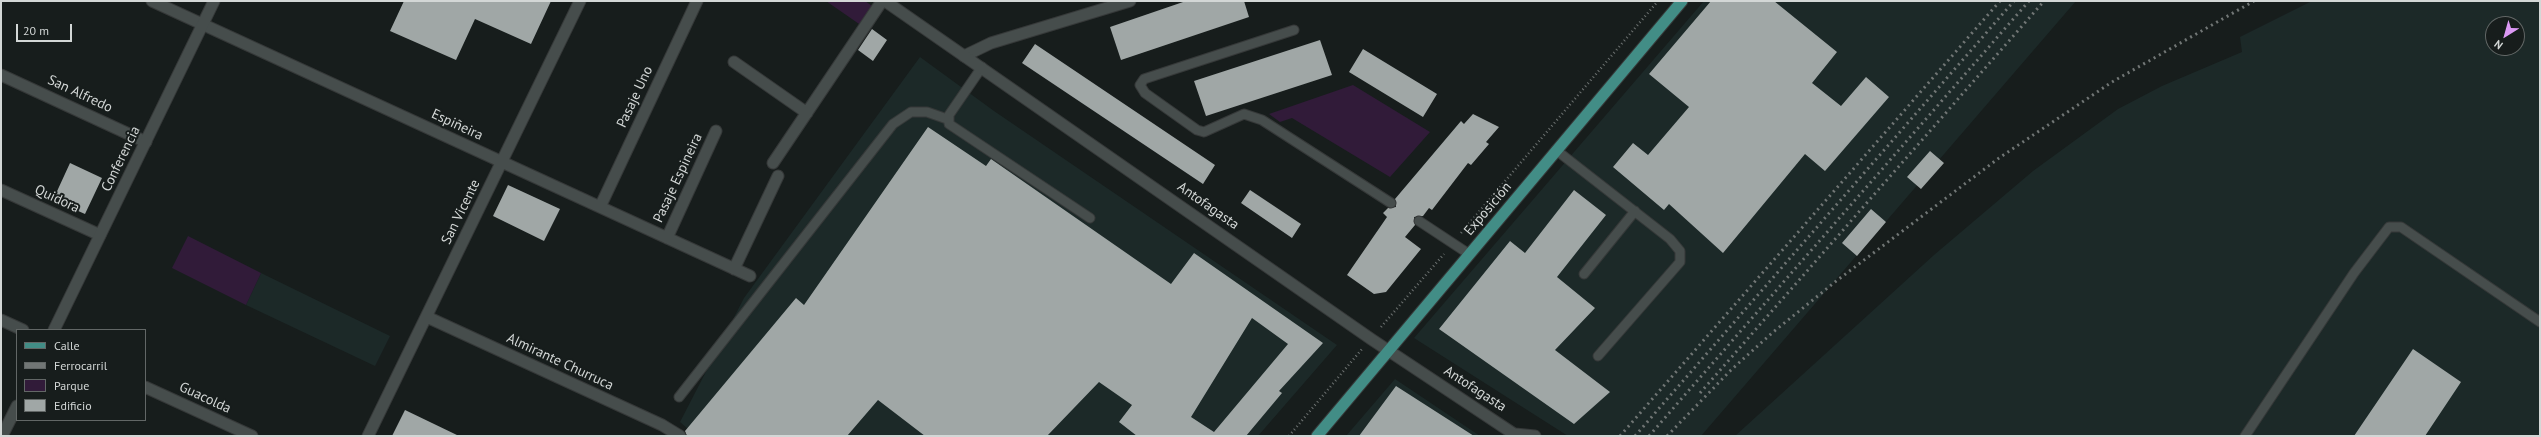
<!DOCTYPE html>
<html>
<head>
<meta charset="utf-8">
<style>
	body { margin:0 }
	#map { position:relative; width:2541px; height:437px; overflow:hidden; background:#171d1c; font-family:"PT Sans",sans-serif }
	canvas { display:block }
	.frame { position:absolute; inset:0; border:2px solid #d3d7d6; pointer-events:none }
	.legend { position:absolute; left:16px; top:329px; width:130px; height:92px; box-sizing:border-box; background:#171d1c; border:1px solid #626766; margin:0; padding:5px 7px; list-style:none; font-size:12px; color:#d3d7d6 }
	.legend li { display:flex; align-items:center; gap:8px; height:20px }
	.legend b { width:20px; border:1px solid #626766 }
	.north { position:absolute; left:2485px; top:16px; width:40px; height:40px; box-sizing:border-box; background:#171d1c; border:1px solid #626766; border-radius:50%; rotate:217deg; font-size:11px; font-weight:700; line-height:16px; text-align:center; color:#d3d7d6 }
	.north::after { content:''; display:block; margin:auto; width:14px; height:18px; background:#dc99f4; clip-path:polygon(50% 0,100% 100%,50% 72%,0 100%) }
	.scale { position:absolute; left:16px; top:24px; width:56px; height:18px; box-sizing:border-box; border:2px solid #d3d7d6; border-top:0; padding-left:5px; font-size:12px; line-height:14px; white-space:nowrap; color:#d3d7d6; -webkit-text-stroke:3px #171d1c; paint-order:stroke }
</style>
</head>
<body>
<div id="map">
<canvas width="2541" height="437"></canvas>
<div class="frame"></div>
<ul class="legend">
<li><b style="height:5px;background:#428d86"></b>Calle</li>
<li><b style="height:5px;background:#717675"></b>Ferrocarril</li>
<li><b style="height:11px;background:#311b39"></b>Parque</li>
<li><b style="height:11px;background:#a0a7a6"></b>Edificio</li>
</ul>
<div class="north">N</div>
<div class="scale">20 m</div>
</div>
<script>
const context = document.querySelector('canvas').getContext('2d');
context.lineJoin = 'round';
function fill(path, color) {
  context.fillStyle = color;
  context.fill(path, 'evenodd');
}
function shape(rows) {
  const path = new Path2D();
  for (const r of rows) {
    path.moveTo(r[0], r[1]);
    for (let i = 2; i < r.length; i += 2) path.lineTo(r[i], r[i + 1]);
  }
  return path;
}
function stroke(path, color, width, dash) {
  context.strokeStyle = color;
  context.lineWidth = width;
  context.lineCap = dash ? 'butt' : 'round';
  context.setLineDash(dash || []);
  context.stroke(path);
}
function label(font, color, halo, rows, align = 'center') {
  context.font = font + ' "PT Sans",sans-serif';
  context.lineWidth = 4;
  context.setLineDash([]);
  context.textBaseline = 'middle';
  context.strokeStyle = halo;
  context.fillStyle = color;
  for (const [text, x, y, turn = 0] of rows) {
    context.save();
    context.translate(x, y);
    context.rotate((+turn || 0) * Math.PI / 180);
    context.textAlign = isNaN(turn) ? turn : align;
    if (halo) context.strokeText(text, 0, 0);
    context.fillText(text, 0, 0);
    context.restore();
  }
}
const built = shape([
	[1704,1,2076,1,1701,436,1568,436,1414,338],
	[2312,1,2540,1,2540,436,1735,436,1934,255,2033,171,2118,109,2162,86,2242,52,2240,37],
	[2493,24,2517,24,2517,48,2493,48],
	[920,57,994,111,1337,345,1258,436,696,436,680,422,744,298],
	[261,273,390,336,375,366,246,305],
	[1395,379,1480,436,1346,436]
]);
const green = shape([
	[826,1,865,1,875,8,862,26],
	[1353,85,1430,132,1390,177,1292,118,1280,122,1269,114],
	[188,236,261,273,246,305,172,268]
]);
const building = shape([
	[404,1,551,1,531,44,475,19,456,60,390,31],
	[1186,1,1244,1,1249,17,1121,60,1110,27],
	[1711,1,1774,1,1837,52,1812,83,1841,106,1866,77,1889,97,1825,171,1805,154,1723,253,1669,204,1664,210,1613,167,1633,143,1648,155,1689,107,1649,74],
	[872,29,887,40,873,61,858,50],
	[1320,40,1332,75,1206,116,1194,81],
	[1035,44,1215,165,1203,184,1022,63],
	[1363,49,1437,94,1423,117,1349,72],
	[1473,114,1499,127,1486,142,1489,144,1471,165,1468,163,1432,210,1429,208,1423,216,1414,217,1415,225,1405,237,1421,249,1386,292,1374,294,1347,275,1387,217,1383,213,1388,208,1396,207,1395,199,1461,121,1464,124],
	[928,127,986,166,991,159,1171,284,1194,253,1323,343,1279,391,1282,393,1246,436,1137,436,1119,422,1132,405,1099,382,1047,436,925,436,878,400,847,436,687,436,685,431,796,298,804,305],
	[1252,318,1288,344,1214,432,1191,417],
	[1930,151,1944,163,1921,189,1907,177],
	[70,163,102,178,85,214,53,200],
	[508,185,560,209,544,241,493,216],
	[1250,190,1301,224,1292,238,1241,203],
	[1574,190,1606,215,1557,277,1595,308,1555,350,1610,392,1574,424,1439,329,1510,241,1525,253],
	[1871,209,1886,222,1857,256,1842,243],
	[2413,349,2461,382,2425,436,2354,436],
	[1396,386,1474,436,1359,436],
	[405,410,459,436,392,436]
]);
const path = shape([
	[1461,233,1658,1],
	[1381,327,1444,254],
	[1289,436,1362,349]
]);
const service = shape([
	[1294,30,1144,79,1140,85,1145,93,1197,130,1204,132,1244,114,1262,120,1391,203],
	[982,67,949,115,949,124,1090,218],
	[1556,150,1670,239,1680,251,1680,262,1598,356],
	[1419,221,1469,254],
	[1584,274,1635,211],
	[679,397,893,124,911,112,927,112,947,119],
	[2245,436,2354,273,2389,227,2401,227,2540,322]
]);
const minor = shape([
	[152,1,750,276],
	[964,56,991,43,1130,1],
	[734,62,807,113],
	[1,75,146,142],
	[773,163,882,1],
	[1,190,100,235],
	[600,207,697,1],
	[667,238,716,131],
	[734,269,778,176],
	[427,317,662,425,680,436],
	[1,320,23,330],
	[145,387,252,436],
	[368,436,580,1]
]);
const tertiary = shape([
	[54,330,214,1],
	[2,436,17,406]
]);
const secondary = shape([
	[885,1,1371,339,1517,436],
	[1515,434,1535,436]
]);
const primary = shape([
	[1317,436,1682,1]
]);
const rail = shape([
	[1700,393,2044,1],
	[1620,436,2000,1],
	[1635,436,2014,1],
	[1649,436,2029,1],
	[1667,436,1731,370,1772,333,1835,282,1999,158,2112,82,2254,1]
]);
const streetNames = [
	["San Alfredo",80,94,25],
	["Pasaje Uno",635,97,-65],
	["Espiñeira",457,125,25],
	["Conferencia",121,159,-64],
	["Pasaje Espineira",678,178,-65],
	["Quidora",57,199,25],
	["Antofagasta",1208,206,35],
	["Exposición",1488,209,-50],
	["San Vicente",461,212,-64],
	["Almirante Churruca",560,362,25],
	["Antofagasta",1475,389,33],
	["Guacolda",205,398,25]
];
fill(built, '#1c2928');
fill(green, '#311b39');
fill(building, '#a0a7a6');
stroke(service, '#363939', 11);
stroke(minor, '#363939', 13);
stroke(tertiary, '#363939', 13);
stroke(secondary, '#363939', 13);
stroke(primary, '#363939', 13);
stroke(path, '#6e7372', 2.5, [1, 3]);
stroke(service, '#464d4c', 9);
stroke(minor, '#464d4c', 11);
stroke(tertiary, '#464d4c', 11);
stroke(secondary, '#464d4c', 11);
stroke(primary, '#428d86', 11);
stroke(rail, '#717675', 3, [2, 4]);
label('14px', '#d3d7d6', '#171d1c', streetNames);
</script>
</body>
</html>
